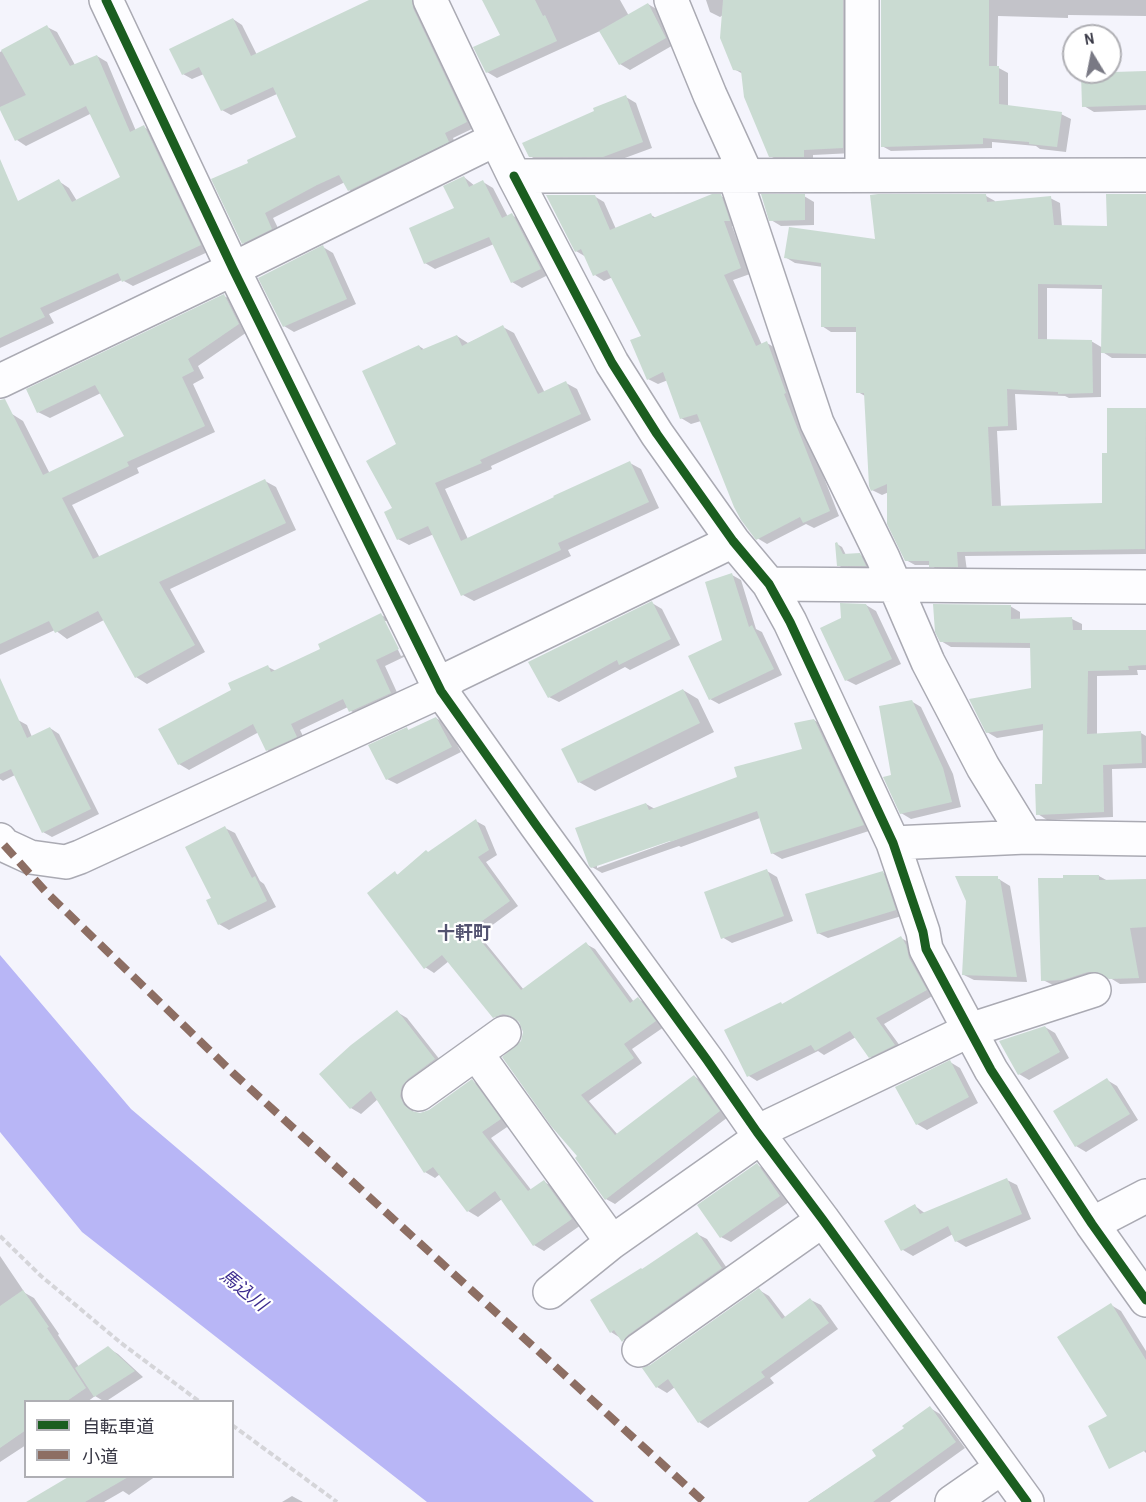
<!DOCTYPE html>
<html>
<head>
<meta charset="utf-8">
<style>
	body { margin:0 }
	#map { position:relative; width:1146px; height:1502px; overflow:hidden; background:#f4f4fc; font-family:"Archivo Narrow","Noto Sans JP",sans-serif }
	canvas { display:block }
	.legend { position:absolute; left:24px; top:1400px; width:210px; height:78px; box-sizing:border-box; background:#fff; border:2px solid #afafb4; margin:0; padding:8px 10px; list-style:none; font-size:18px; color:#373744 }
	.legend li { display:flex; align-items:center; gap:12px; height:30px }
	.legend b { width:30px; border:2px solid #afafb4 }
	.north { position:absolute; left:1062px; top:24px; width:60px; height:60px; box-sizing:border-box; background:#fff; border:2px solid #afafb4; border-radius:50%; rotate:350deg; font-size:16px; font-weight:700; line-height:24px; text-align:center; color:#373744 }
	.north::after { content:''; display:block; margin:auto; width:21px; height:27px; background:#797984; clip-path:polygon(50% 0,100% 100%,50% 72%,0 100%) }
</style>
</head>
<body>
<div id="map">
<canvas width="1146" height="1502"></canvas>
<ul class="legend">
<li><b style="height:8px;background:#1b5e20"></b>自転車道</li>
<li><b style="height:8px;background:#8d6e63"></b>小道</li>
</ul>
<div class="north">N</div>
</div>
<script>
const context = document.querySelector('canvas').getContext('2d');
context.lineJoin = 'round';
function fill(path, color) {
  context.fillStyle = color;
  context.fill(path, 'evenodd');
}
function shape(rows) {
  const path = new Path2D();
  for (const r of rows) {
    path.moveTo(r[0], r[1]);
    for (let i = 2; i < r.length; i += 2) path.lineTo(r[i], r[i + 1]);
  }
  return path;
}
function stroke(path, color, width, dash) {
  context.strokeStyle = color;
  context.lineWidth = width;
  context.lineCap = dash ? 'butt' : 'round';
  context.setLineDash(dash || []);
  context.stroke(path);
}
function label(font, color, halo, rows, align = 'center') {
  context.font = font + ' "Archivo Narrow","Noto Sans JP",sans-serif';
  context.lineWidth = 4.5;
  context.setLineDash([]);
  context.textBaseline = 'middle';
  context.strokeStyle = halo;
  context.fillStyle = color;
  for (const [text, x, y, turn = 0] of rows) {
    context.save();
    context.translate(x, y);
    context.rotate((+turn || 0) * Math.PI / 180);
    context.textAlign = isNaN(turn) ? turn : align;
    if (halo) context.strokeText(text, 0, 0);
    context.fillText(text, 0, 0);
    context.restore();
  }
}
const water = shape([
	[0,955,131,1109,594,1502,427,1502,82,1232,0,1132]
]);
const shadow = shape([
	[373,0,422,0,476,127,453,138,457,147,358,196,349,190,345,182,273,218,281,234,252,248,243,243,250,163,297,138,277,94,231,115,222,110,204,74,192,79,183,74,233,19,242,25,257,55],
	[484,0,620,0,629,16,648,4,658,10,675,44,630,70,620,64,600,31,497,78,487,72,502,36],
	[706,0,855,0,853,153,813,155,813,162,781,162,770,156,743,74,734,69,723,15,720,17,710,12],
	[882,0,1146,0,1146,16,1068,15,1068,18,998,16,997,67,1008,73,1008,107,1061,114,1071,119,1066,152,1040,149,1036,146,992,142,992,148,891,151,882,146],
	[47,27,57,32,75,65,97,56,107,62,136,131,144,127,154,133,210,251,133,286,122,280,49,314,54,323,0,348,0,212,60,182,69,188,77,201,122,178,92,113,26,146,17,140,0,107,0,52],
	[1146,72,1146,110,1094,112,1084,106],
	[626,97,636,103,652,148,614,162,540,162,530,156],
	[464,177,475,186,483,182,493,188,508,217,512,215,522,221,550,274,522,288,512,282,494,244,435,269,425,263,456,209],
	[1146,195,1146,358,1112,358,1101,351,1101,397,1069,398,1065,396,1015,394,1017,430,997,431,1001,507,1104,505,1109,454,1108,410,1146,410,1146,554,965,556,967,571,940,571,930,565,915,565,906,560,889,492,882,495,872,490,865,396,858,392,858,332,831,332,822,326,823,267,795,263,785,257,877,241,986,196,995,201,995,203,1050,198,1060,203,1062,227,1108,227],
	[1047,288,1103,289,1103,348,1091,341,1047,340],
	[594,196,604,202,616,229,651,215,656,218,721,196,731,202,739,226,732,226,750,274,733,280,762,345,767,343,777,349,793,399,839,516,814,528,806,524,767,544,757,538,701,421,691,424,681,418,668,380,658,384,648,379,643,336,613,277,604,281,595,275,586,257,576,251],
	[804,196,814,202,814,225,781,226,771,220],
	[323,247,333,253,356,304,294,332,284,326],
	[224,296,236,302,250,330,198,366,204,378,193,384,215,432,137,468,139,473,72,505,100,558,265,481,276,487,296,530,170,589,205,652,147,684,136,677,104,620,67,639,55,630,0,655,0,420,12,414,23,421,50,474,126,437,101,393,50,418,38,412],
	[503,327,514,333,545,393,566,383,577,389,591,420,491,466,492,469,445,489,468,539,630,463,641,469,659,508,568,550,571,556,474,601,463,595,434,534,409,545,398,539,395,509,398,445,419,346,425,350,457,336,468,343],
	[837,544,842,547,846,555,859,554,864,557,869,568,843,568,838,565],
	[732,575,741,580,756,629,762,632,782,675,719,704,710,699,724,640],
	[652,603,662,609,680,645,630,670,625,667,559,702,549,697],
	[866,605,876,611,901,664,856,685,846,680],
	[1010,606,1020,612,1020,620,1072,619,1082,624,1082,631,1146,631,1146,670,1137,670,1138,675,1097,676,1097,735,1141,733,1146,736,1146,768,1112,769,1113,817,1047,820,1038,814,1043,785,1044,730,997,738,987,732,1032,689,1032,648,951,647,941,641],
	[381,615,391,620,408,655,385,666,400,699,361,717,351,711,348,707,300,730,306,742,277,756,267,750,259,732,189,770,179,764,233,691,268,667,276,671,322,649],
	[384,621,387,621,404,655,401,656],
	[683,690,698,699,714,732,595,791,579,782],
	[911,701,921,707,953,774,961,807,911,819,901,813,893,776],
	[436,718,446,724,461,752,397,784,387,779,407,729,410,731],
	[18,720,27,725,32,737,50,728,59,734,99,814,52,837,43,832,15,775,3,781,0,779,0,727],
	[814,720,824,726,872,830,782,859,772,853,760,818,681,847,679,846,602,873,592,867,646,804,655,809,739,778,804,750],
	[676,837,677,839,597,868,597,865],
	[476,821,485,826,497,855,486,862,518,906,479,935,524,990,586,944,595,949,634,1002,638,999,647,1004,664,1027,632,1049,642,1063,589,1101,618,1135,694,1076,703,1082,728,1117,615,1204,606,1199,580,1157,522,1042,524,1032,519,1020,513,1019,504,1022,494,1016,449,961,434,973,425,967,395,873,398,875],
	[225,828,235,833,260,881,264,884,276,907,229,930,219,924,213,898],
	[767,871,777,877,793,921,732,943,722,937],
	[882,872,892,878,905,915,828,938,818,933],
	[1099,876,1108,881,1146,881,1146,983,1120,984,1107,976,1099,977,1074,985,1053,985,1043,980],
	[997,878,1010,886,1027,982,974,980,964,975,967,900],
	[901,938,910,943,934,995,884,1024,903,1050,879,1062,870,1057,856,1037,824,1055,818,1051,757,1081,749,1076,726,1031,783,1005],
	[397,1012,407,1018,444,1065,410,1103,414,1113,420,1114,430,1111,472,1081,482,1087,510,1125,491,1138,532,1191,544,1182,554,1187,581,1225,544,1251,534,1245,502,1199,478,1217,468,1211,440,1174,435,1178,425,1172,378,1099,361,1114,351,1108,321,1074],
	[1045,1027,1055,1033,1069,1058,1029,1080,1019,1074],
	[950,1062,960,1068,978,1103,927,1130,917,1124],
	[1107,1080,1117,1086,1138,1120,1086,1152,1076,1146],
	[757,1165,767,1171,789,1202,731,1242,721,1237],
	[1007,1180,1017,1185,1031,1219,966,1247,956,1241,953,1234,913,1256,903,1250,886,1221,915,1206,926,1214],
	[697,1234,707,1239,731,1274,633,1346,611,1332],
	[0,1256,25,1293,34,1298,59,1334,58,1335,79,1367,108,1348,118,1354,143,1377,105,1402,95,1396,87,1402,26,1402,26,1445,0,1462],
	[759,1290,769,1296,786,1318,811,1300,821,1305,838,1329,770,1378,774,1383,708,1428,699,1422,675,1387,667,1393,657,1387,651,1367],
	[1111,1305,1121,1311,1146,1351,1146,1453,1109,1417],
	[930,1408,940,1414,965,1448,890,1502,808,1502,878,1456],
	[73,1476,156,1476,129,1495,123,1491,104,1502,33,1502],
	[292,1496,303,1502,282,1502]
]);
const building = shape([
	[369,0,412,0,413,8,467,122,445,133,449,142,348,191,339,175,317,185,265,213,272,229,242,244,211,179,248,163,247,160,296,137,273,87,221,111,199,67,182,75,169,49,233,18,251,56],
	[482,0,535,0,543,16,545,15,557,41,486,73,473,47,500,35],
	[723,0,843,0,843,148,804,150,804,157,769,157,744,97,741,71,733,70,720,38],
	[881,0,989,0,989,66,999,66,999,104,1062,112,1057,147,1029,144,1029,142,983,138,983,144,881,147],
	[648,3,666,38,619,65,599,31],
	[47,25,70,66,97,55,130,132,144,125,201,245,122,282,118,273,40,308,45,317,0,338,0,159,18,201,59,179,72,202,120,177,86,106,15,141,0,110,0,107,26,95,1,50],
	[1146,71,1146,105,1082,107,1081,73],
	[626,95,643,142,603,157,529,157,522,143,594,111,593,108],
	[464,176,469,187,483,180,502,218,512,213,541,269,511,283,489,237,424,264,409,228,454,208,443,186],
	[712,194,721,194,730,221,724,221,741,268,724,275,756,346,767,341,786,393,784,394,830,511,803,523,800,517,756,540,741,520,734,507,697,414,680,419,663,372,647,380,630,340,641,336,607,270,593,276,581,249,575,252,546,195,595,195,610,230,651,213,653,218],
	[761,194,805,194,805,220,769,221],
	[878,194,986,194,987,202,1051,196,1054,225,1107,226,1106,194,1146,194,1146,354,1101,353,1102,285,1038,284,1038,339,1092,340,1093,393,1058,394,1058,392,1007,389,1008,426,988,427,992,506,1102,503,1102,453,1107,453,1107,408,1146,408,1145,549,957,552,958,567,929,567,929,561,905,561,887,524,887,484,871,491,869,486,864,393,856,393,856,327,821,327,821,263,784,258,789,227,875,239,870,195],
	[323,245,347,299,283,327,258,278],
	[224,294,239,324,188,359,194,371,182,377,205,426,127,462,129,466,62,498,93,559,265,479,286,523,159,582,195,645,135,678,98,611,55,633,49,621,0,644,0,400,5,399,43,475,124,436,95,385,37,413,26,389],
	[503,325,538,394,566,381,581,414,480,460,482,463,435,483,461,541,554,497,553,496,630,461,649,502,558,543,561,550,461,596,428,526,397,540,384,512,392,508,366,461,396,444,362,371,419,345,421,350,457,335,462,346],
	[837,542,843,554,860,553,866,566,837,566,835,543],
	[732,573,749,627,752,625,774,669,709,700,688,656,722,640,705,582],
	[652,601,671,639,619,665,617,660,548,698,528,662],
	[840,603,866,604,892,659,845,681,820,628,841,618],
	[933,604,1011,605,1011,619,1072,617,1073,630,1146,630,1146,665,1128,666,1129,670,1088,671,1087,734,1141,731,1142,763,1103,765,1104,812,1036,815,1035,784,1042,784,1043,724,986,733,969,699,1031,688,1030,643,940,642,935,632],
	[381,613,399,649,376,660,391,693,349,712,343,699,291,724,297,737,266,751,253,724,178,765,158,729,231,690,228,683,268,665,271,672,320,649,318,644],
	[0,678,27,738,50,727,91,809,42,833,11,769,0,774],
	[683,689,700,723,578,783,561,749],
	[912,700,943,768,952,802,900,814,883,777,891,775,879,706],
	[436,717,452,747,386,780,368,745,407,727,408,730],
	[814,719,864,825,771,854,757,811,670,842,670,841,591,868,589,866,575,828,646,803,649,810,737,777,734,767,802,749,794,723],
	[476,819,489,850,478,857,510,901,471,929,521,990,586,942,630,1003,638,997,656,1021,624,1044,634,1058,581,1095,615,1135,694,1075,720,1111,605,1200,575,1158,577,1156,551,1126,502,1057,521,1041,523,1032,519,1022,511,1016,503,1014,493,1018,442,955,424,969,367,893,395,871,397,875,426,850,428,852],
	[225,826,252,878,255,876,267,901,218,925,206,900,211,898,185,847],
	[767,869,784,916,721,939,704,892],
	[883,871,896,910,817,934,805,894],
	[1063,875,1099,875,1099,880,1146,879,1146,927,1130,928,1139,978,1109,979,1097,972,1088,972,1063,980,1041,981,1038,878,1063,878],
	[955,876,998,876,998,879,1000,879,1017,977,962,975,966,901],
	[901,936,906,945,909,958,927,990,876,1018,895,1045,869,1058,850,1031,815,1051,811,1045,747,1077,724,1030,781,1002,782,1004],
	[397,1010,435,1059,408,1079,402,1086,400,1096,404,1105,412,1111,420,1113,429,1110,472,1079,501,1119,482,1132,528,1191,544,1180,572,1219,533,1246,495,1191,467,1212,433,1167,424,1173,371,1091,350,1109,319,1074,351,1045],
	[1045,1026,1060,1052,1018,1075,999,1041],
	[950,1060,969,1097,916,1125,895,1087],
	[1107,1078,1130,1114,1075,1147,1053,1111],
	[757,1163,780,1196,720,1238,697,1205],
	[1007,1178,1022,1214,955,1242,948,1226,901,1251,884,1221,915,1204,920,1214],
	[697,1232,722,1268,628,1335,622,1342,614,1330,610,1333,590,1300,641,1268,642,1269],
	[759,1288,782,1319,810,1298,829,1323,761,1372,765,1377,698,1423,668,1379,656,1388,642,1368,650,1365],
	[23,1290,49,1327,47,1328,86,1388,67,1401,26,1401,26,1430,0,1448,0,1306],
	[1111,1303,1146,1360,1146,1450,1109,1469,1088,1426,1107,1416,1057,1337],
	[108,1346,135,1371,94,1397,75,1368],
	[930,1406,956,1442,873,1502,808,1502,876,1456,872,1450,904,1428,902,1426],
	[70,1476,130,1476,85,1502,26,1502]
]);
const path = shape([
	[0,1236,41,1276,121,1343,200,1402],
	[232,1425,337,1502]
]);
const street = shape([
	[106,0,233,269,441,691,536,825,707,1060,757,1132,823,1220,1027,1502],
	[430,0,496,139],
	[671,0,710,95,747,176],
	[734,174,817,423,883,558,928,662,983,767,1026,837],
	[862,175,862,0],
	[514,176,612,363,657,434,733,541,769,584,790,622,893,843,923,932,926,949,991,1070,1092,1224,1146,1300],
	[0,381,233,269,496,139,514,176,1146,175],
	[769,584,1146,587],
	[0,840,4,845,30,857,66,862,80,857,441,691,452,677,733,541],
	[893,843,1026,837,1146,839],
	[476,1053,612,1242],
	[419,1094,504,1033],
	[757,1132,970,1030,1094,990],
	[1092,1224,1146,1196],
	[550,1292,612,1242,761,1137],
	[639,1350,823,1220],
	[952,1502,1001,1468]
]);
const quiet = shape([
	[4,845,46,892,233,1073,704,1502]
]);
const cycleway = shape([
	[106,0,233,269,441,691,536,825,707,1060,757,1132,823,1220,1027,1502],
	[514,176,612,363,657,434,733,541,769,584,790,622,893,843,923,932,926,949,991,1070,1092,1224,1146,1300]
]);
const neighbourhoodNames = [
	["十軒町",464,934]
];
const waterNames = [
	["馬込川",243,1291,39]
];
fill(water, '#b8b6f6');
fill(shadow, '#0003');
fill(building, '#cadbd2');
stroke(street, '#aaaab3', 36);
stroke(path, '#d5d5d9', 4, [6, 3]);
stroke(street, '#fdfdff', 33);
stroke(quiet, '#8d6e63', 8, [15, 8]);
stroke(cycleway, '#1b5e20', 9);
label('bold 18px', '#535370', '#fff', neighbourhoodNames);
label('italic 18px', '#3d2c8f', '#fff', waterNames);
</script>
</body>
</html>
